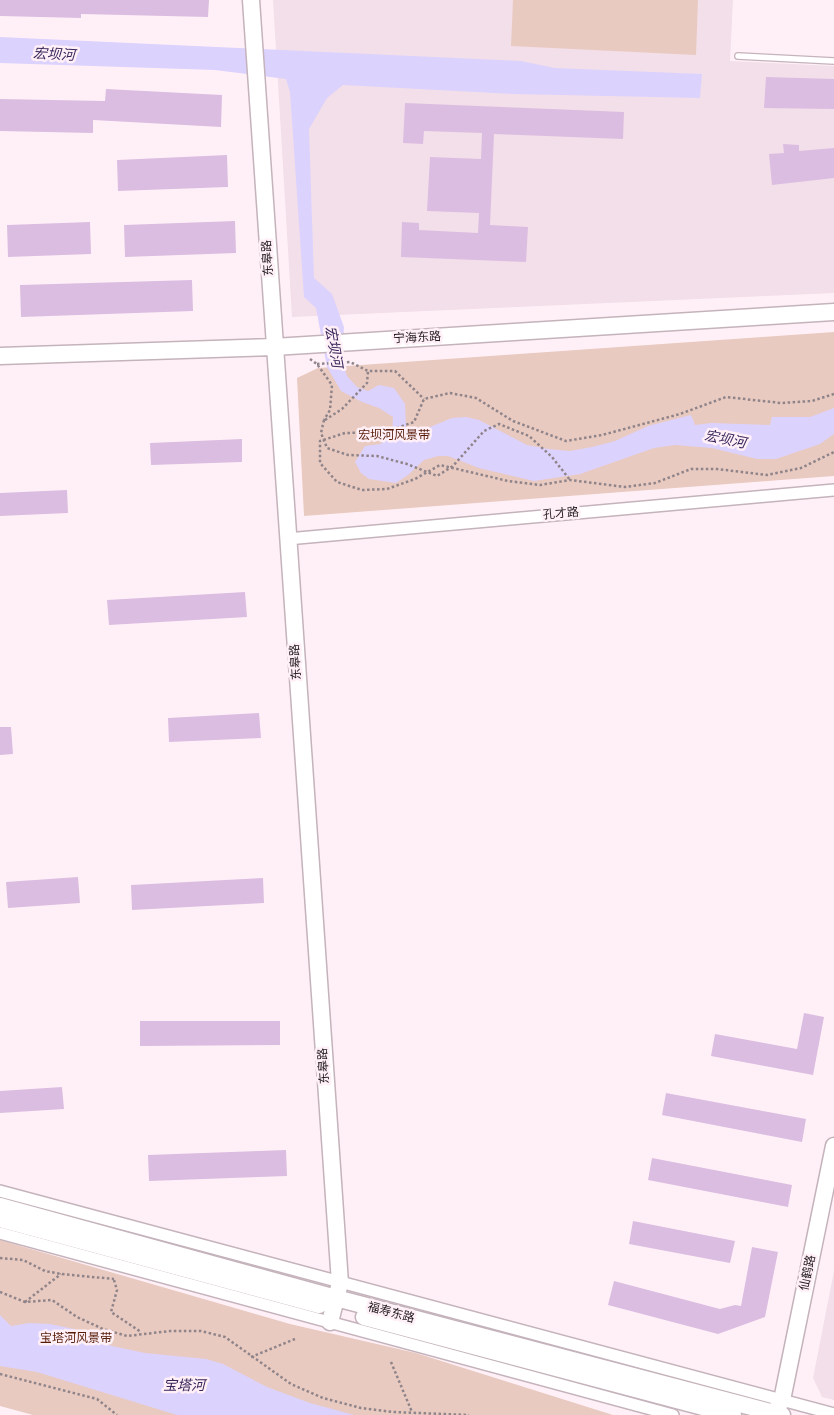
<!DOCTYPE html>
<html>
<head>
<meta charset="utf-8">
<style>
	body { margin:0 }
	canvas { display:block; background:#fff0f7 }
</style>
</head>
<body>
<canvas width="834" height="1415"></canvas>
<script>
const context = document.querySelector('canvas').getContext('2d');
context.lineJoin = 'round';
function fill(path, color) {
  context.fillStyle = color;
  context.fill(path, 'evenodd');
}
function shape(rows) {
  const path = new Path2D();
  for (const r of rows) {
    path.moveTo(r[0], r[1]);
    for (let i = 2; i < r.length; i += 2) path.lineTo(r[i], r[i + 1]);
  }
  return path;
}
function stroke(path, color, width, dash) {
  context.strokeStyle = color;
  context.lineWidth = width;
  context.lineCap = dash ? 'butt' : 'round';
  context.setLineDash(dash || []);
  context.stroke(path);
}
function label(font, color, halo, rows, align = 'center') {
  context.font = font + ' Arial,"Noto Sans SC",sans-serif';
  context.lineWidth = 5;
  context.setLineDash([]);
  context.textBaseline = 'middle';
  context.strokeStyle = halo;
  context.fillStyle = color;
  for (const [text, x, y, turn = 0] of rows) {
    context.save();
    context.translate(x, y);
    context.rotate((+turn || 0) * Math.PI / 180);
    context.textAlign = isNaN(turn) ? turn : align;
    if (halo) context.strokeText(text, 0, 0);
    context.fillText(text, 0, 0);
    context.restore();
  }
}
const built = shape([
	[273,0,733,0,730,61,834,66,834,293,292,317],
	[834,1271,834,1400,822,1397,813,1378]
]);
const green = shape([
	[513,0,698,0,696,55,511,46],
	[834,332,834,476,304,516,297,378,318,368],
	[0,1240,290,1324,416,1353,613,1415,33,1415,0,1406]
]);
const water = shape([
	[0,37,521,61,555,68,702,74,700,98,513,94,343,85,327,98,309,129,314,278,332,294,344,327,342,361,347,376,357,387,368,391,379,385,394,388,405,404,406,427,418,432,452,418,466,417,479,420,527,445,548,449,570,451,592,447,615,441,648,426,691,415,695,425,712,423,770,425,772,417,810,417,834,408,834,434,820,444,776,459,757,459,712,448,675,445,654,448,580,474,534,481,479,468,448,456,438,456,424,460,408,475,396,483,369,479,361,473,355,462,365,446,380,444,392,436,393,417,379,408,362,402,341,391,327,367,316,308,304,297,290,92,286,79,215,70,0,63],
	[0,1315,11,1326,29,1323,50,1324,74,1329,112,1346,145,1353,206,1359,223,1364,267,1387,310,1403,354,1415,177,1415,37,1372,0,1366]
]);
const building = shape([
	[0,0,209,0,208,17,81,14,81,18,0,16],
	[766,77,834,79,834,109,764,108],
	[106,89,222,95,221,127,93,120,93,133,0,131,0,99,105,101],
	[405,103,624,112,623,139,494,134,490,225,528,227,526,262,401,257,402,222,419,223,419,230,478,233,479,213,427,211,430,157,481,159,482,133,424,131,423,144,403,143],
	[783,144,799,145,799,151,834,148,834,178,772,185,769,154,784,153],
	[227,155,228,187,118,191,117,160],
	[235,221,236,253,125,257,124,225],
	[90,222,91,254,8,257,7,225],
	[192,280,193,311,21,317,20,285],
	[242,439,242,462,151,465,150,443],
	[67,490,68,513,0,516,0,493],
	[245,592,247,617,109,625,107,600],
	[259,713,261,738,169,742,168,718],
	[0,727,11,727,13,754,0,755],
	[78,877,80,903,8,908,6,882],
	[263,878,264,903,132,910,131,885],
	[804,1013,824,1017,813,1075,711,1056,715,1034,797,1049],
	[140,1021,280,1021,280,1045,140,1046],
	[62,1087,64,1109,0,1113,0,1091],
	[666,1093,806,1119,802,1142,662,1115],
	[286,1150,287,1176,149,1181,148,1155],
	[652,1158,792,1185,788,1207,648,1180],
	[633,1221,735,1241,730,1263,629,1244],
	[752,1247,778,1252,765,1317,718,1334,608,1305,614,1281,720,1309,735,1305,741,1306]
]);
const path = shape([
	[310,359,317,364,332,385,330,410,324,420],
	[317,364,350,362,368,371,395,371,424,399],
	[834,394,812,401,781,403,726,397,680,414,602,435,566,441,513,421,476,398,450,393,424,399,414,422,385,432,345,433,320,441,320,463,337,482,362,490,387,489,415,479,440,465,508,481,540,485,570,480,625,487,655,483,691,469,717,469,767,475,801,468,834,452],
	[325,420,342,409,367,383,368,371],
	[0,1258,23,1260,45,1271,61,1274,114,1279],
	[114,1280,117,1290,111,1312,141,1332],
	[0,1292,25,1302,52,1300,77,1317,103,1329,127,1336,170,1331,201,1331,225,1337,291,1384,323,1398,361,1408,393,1412,469,1415],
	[25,1302,61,1274],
	[251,1357,295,1339],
	[391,1362,412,1412],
	[0,1374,97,1399,117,1415]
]);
const lane = shape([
	[738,56,834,61]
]);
const street = shape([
	[287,539,834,490],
	[0,1191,834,1414],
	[0,1233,673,1415]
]);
const secondary = shape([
	[251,0,340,1283,330,1322],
	[0,356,274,347,834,312],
	[0,1206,336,1298,782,1415],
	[0,1219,319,1305],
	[364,1317,733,1415],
	[773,1415,782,1400,834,1146]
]);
const pathBridge = shape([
	[324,420,321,433,327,448,348,455,377,456,407,464,437,476,453,466,484,431,499,424,529,436,552,457,570,480]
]);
const streetNames = [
	["东皋路",268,258,-94],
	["宁海东路",417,338,-3],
	["孔才路",561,514,-5],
	["东皋路",296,662,-94],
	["东皋路",324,1066,-94],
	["仙鹤路",808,1273,-78],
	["福寿东路",391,1313,15]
];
const parkNames = [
	["宏坝河风景带",394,436],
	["宝塔河风景带",76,1339]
];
const waterNames = [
	["宏坝河",54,55,3],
	["宏坝河",333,347,80],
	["宏坝河",725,440,11],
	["宝塔河",184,1386]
];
fill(built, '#f3dfe9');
fill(green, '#e9cac1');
fill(water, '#dcd2fe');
fill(building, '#dcbde2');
stroke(lane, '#c5b3bc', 8);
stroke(street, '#c5b3bc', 14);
stroke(secondary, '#c5b3bc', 19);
stroke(path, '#8f8489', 2.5, [2.5, 2.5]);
stroke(lane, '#fff', 5.5);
stroke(street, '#fff', 11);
stroke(secondary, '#fff', 16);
stroke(pathBridge, '#8f8489', 2.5, [2.5, 2.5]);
label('12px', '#221b1e', '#fff0f7', streetNames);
label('12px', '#561c08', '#fff0f7', parkNames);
label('italic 14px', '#36255a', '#fff0f7', waterNames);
</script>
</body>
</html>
